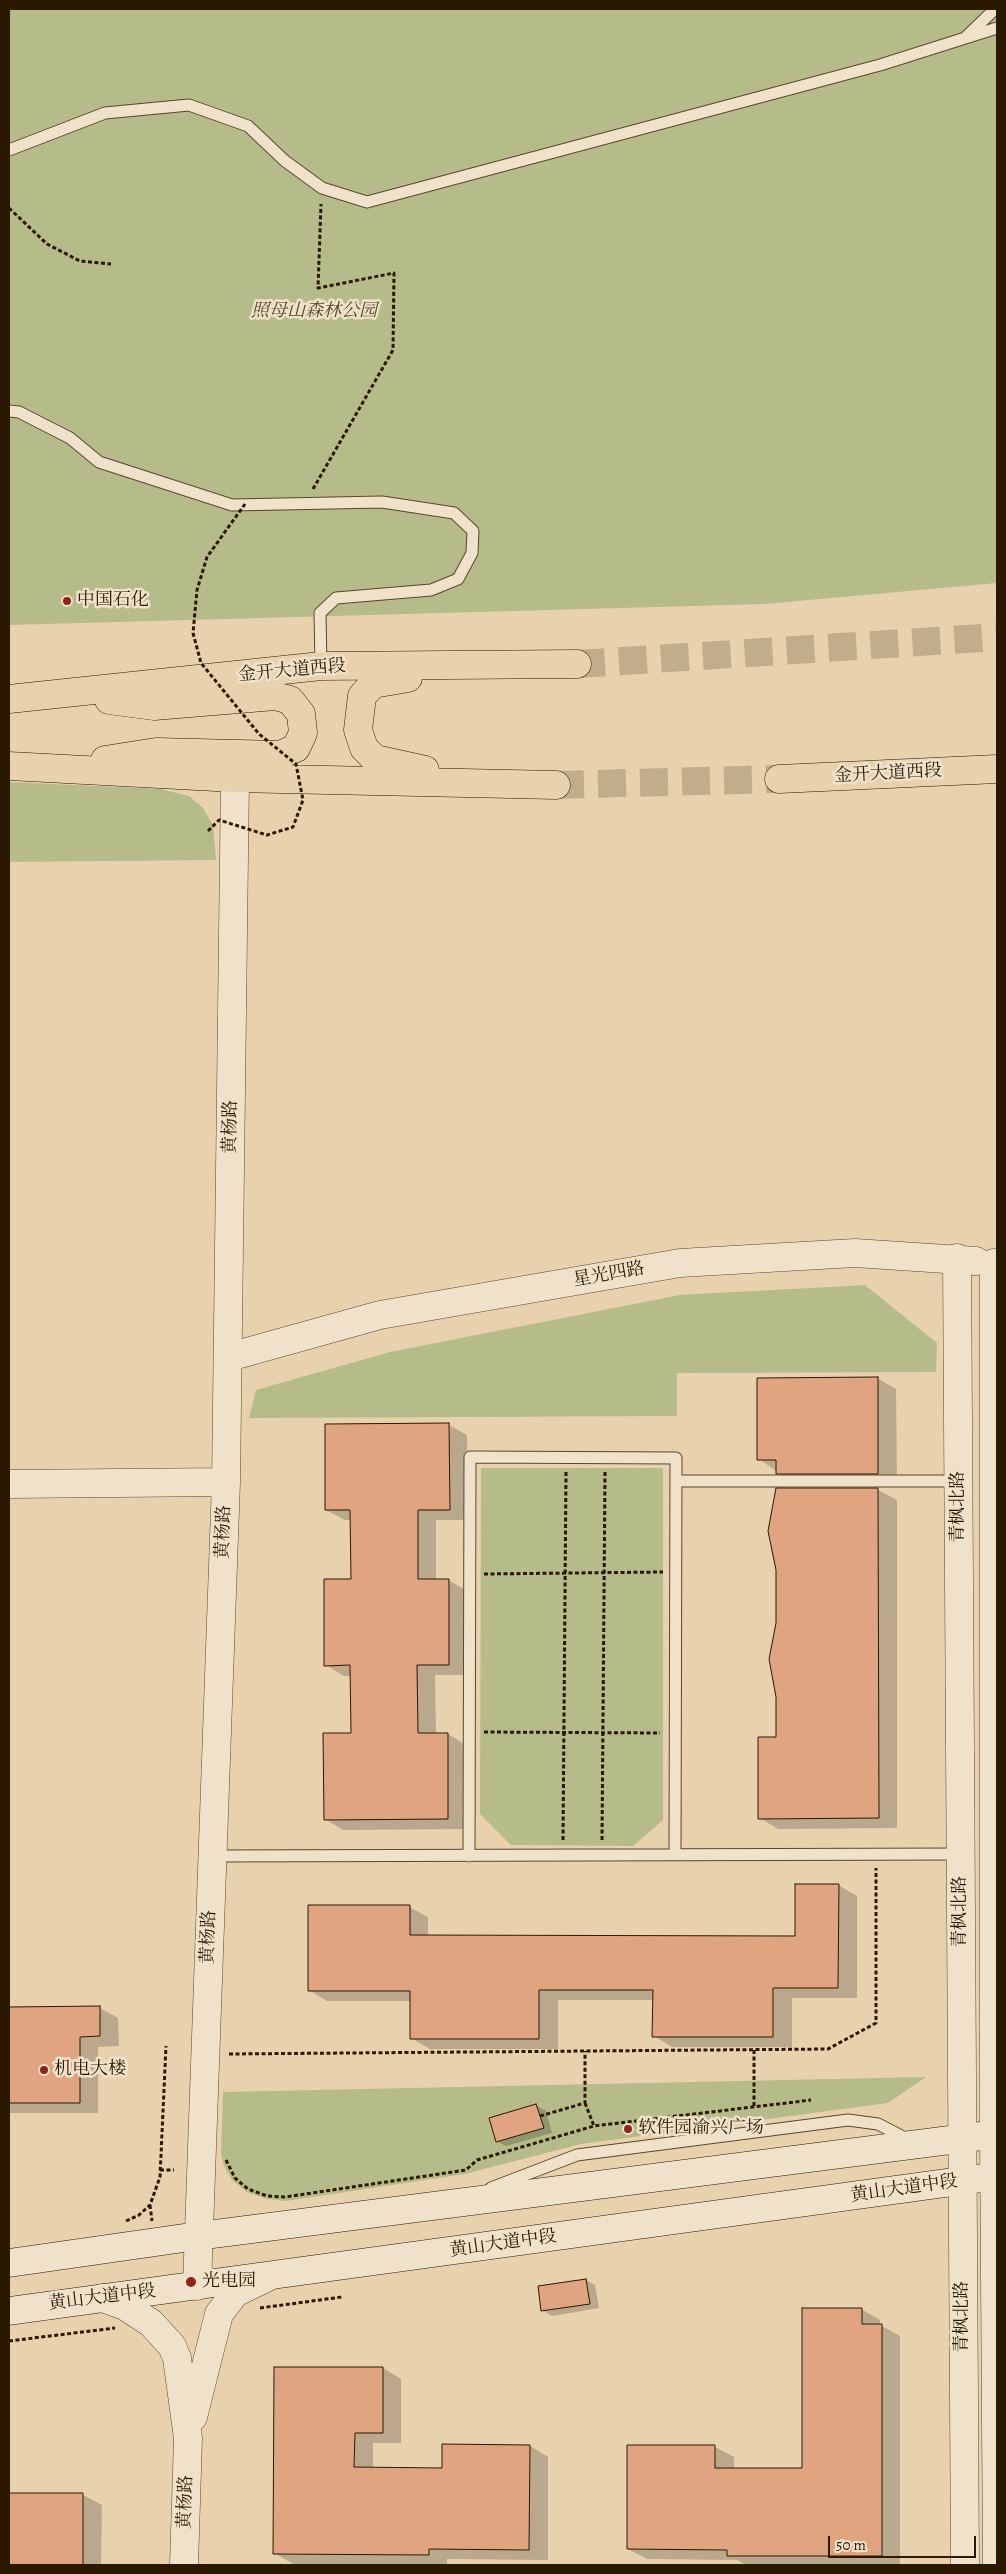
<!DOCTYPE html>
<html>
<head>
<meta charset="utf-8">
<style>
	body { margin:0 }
	#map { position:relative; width:1006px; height:2574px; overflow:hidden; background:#e8d2ae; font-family:Alegreya,serif }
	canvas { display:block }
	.frame { position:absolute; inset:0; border:10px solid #2a1800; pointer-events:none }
	.scale { position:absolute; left:828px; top:2536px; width:148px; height:22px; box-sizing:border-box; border:2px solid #2a1800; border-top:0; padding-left:6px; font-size:15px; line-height:18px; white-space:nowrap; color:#2a1800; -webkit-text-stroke:4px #f0e2ca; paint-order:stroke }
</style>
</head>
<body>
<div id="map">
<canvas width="1006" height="2574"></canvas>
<div class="frame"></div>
<div class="scale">50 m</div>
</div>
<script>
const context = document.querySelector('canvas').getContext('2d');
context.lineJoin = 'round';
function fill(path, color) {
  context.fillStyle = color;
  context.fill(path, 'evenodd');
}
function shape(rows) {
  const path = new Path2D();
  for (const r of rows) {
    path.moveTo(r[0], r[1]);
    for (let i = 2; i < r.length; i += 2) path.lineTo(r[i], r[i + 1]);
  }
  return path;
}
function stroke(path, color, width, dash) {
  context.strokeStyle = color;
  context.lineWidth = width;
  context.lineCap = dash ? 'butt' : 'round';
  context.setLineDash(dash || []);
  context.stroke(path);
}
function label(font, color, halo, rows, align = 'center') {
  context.font = font + ' Alegreya,"Noto Serif SC",serif';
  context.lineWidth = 5;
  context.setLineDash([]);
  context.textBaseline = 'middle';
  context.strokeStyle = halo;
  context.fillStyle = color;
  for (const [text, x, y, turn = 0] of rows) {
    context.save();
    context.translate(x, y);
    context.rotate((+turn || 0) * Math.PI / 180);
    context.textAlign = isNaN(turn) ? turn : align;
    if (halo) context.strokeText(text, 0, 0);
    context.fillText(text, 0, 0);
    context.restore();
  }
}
const green = shape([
	[9,9,997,9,997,583,765,604,9,625],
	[9,782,161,789,189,796,203,808,213,825,216,860,9,862],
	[865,1285,937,1343,936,1372,677,1373,677,1416,249,1418,256,1390,390,1352,680,1295],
	[481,1468,663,1468,663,1820,633,1846,511,1845,480,1814],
	[926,2077,888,2103,581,2144,465,2174,286,2201,267,2199,247,2192,232,2180,224,2166,221,2154,223,2092]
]);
const shadow = shape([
	[877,1378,896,1389,897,1484,795,1484,759,1459],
	[449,1425,467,1435,468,1520,436,1520,436,1580,448,1580,467,1591,467,1675,435,1675,436,1734,448,1734,466,1745,467,1829,343,1830,325,1819,352,1734,351,1676,344,1676,326,1665,352,1580,352,1520,345,1520,326,1510],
	[777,1490,878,1490,897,1500,897,1828,778,1829,760,1818,777,1738],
	[838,1885,857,1896,857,1998,792,1998,792,2047,672,2047,654,2036,654,2000,558,2000,558,2049,430,2049,411,2038,411,2001,327,2001,309,1990,409,1907,428,1917,428,1936,797,1937],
	[9,2008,100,2008,118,2018,119,2046,98,2047,98,2113,9,2113],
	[536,2105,546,2111,552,2133,506,2146,497,2141],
	[586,2280,595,2285,599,2308,552,2316,542,2310,539,2287],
	[861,2309,880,2320,880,2325,900,2336,900,2565,746,2565,737,2560,647,2559,628,2549,628,2446,715,2447,734,2457,734,2469,803,2469],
	[383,2368,401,2379,401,2443,373,2443,373,2469,443,2469,530,2446,548,2457,548,2560,447,2559,447,2565,293,2564,274,2553],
	[9,2494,83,2495,102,2505,101,2565,9,2565]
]);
const building = shape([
	[878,1377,878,1474,776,1474,776,1460,757,1460,757,1378,878,1377],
	[449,1423,450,1510,418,1510,418,1579,449,1579,449,1665,417,1665,418,1733,448,1733,448,1819,324,1820,323,1733,351,1733,350,1665,324,1666,324,1579,351,1579,350,1510,325,1510,325,1424,449,1423],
	[776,1488,878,1488,879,1818,758,1819,758,1737,776,1737,776,1697,769,1659,776,1623,776,1570,768,1531,776,1488],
	[795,1884,839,1884,838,1988,773,1988,773,2037,652,2037,653,1990,539,1990,539,2039,410,2039,410,1991,308,1991,308,1905,410,1905,410,1935,795,1936,795,1884],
	[100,2006,100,2036,80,2037,80,2103,9,2103,9,2007,100,2006],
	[536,2104,544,2128,496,2142,489,2118,536,2104],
	[586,2279,590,2304,541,2311,538,2286,586,2279],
	[802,2308,862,2308,862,2324,882,2324,882,2556,727,2556,727,2550,627,2549,627,2445,715,2445,715,2468,802,2468,802,2308],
	[274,2367,383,2367,383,2433,355,2433,354,2467,442,2468,442,2444,530,2445,529,2550,429,2549,429,2555,273,2554,274,2367],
	[9,2493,83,2493,83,2565,9,2565,9,2493]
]);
const primaryTunnel = shape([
	[577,664,997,637],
	[556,785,779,779]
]);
const path = shape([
	[9,208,47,244,80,261,111,264],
	[313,489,393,350,394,273,318,288,321,204],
	[484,1574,663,1572],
	[484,1732,660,1733],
	[563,1840,566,1471],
	[602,1840,605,1471],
	[754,2050,754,2107],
	[229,2054,828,2049,876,2023,876,1868],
	[585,2103,594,2126],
	[540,2116,585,2103,585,2051],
	[226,2160,235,2178,248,2189,267,2196,285,2197,466,2170,477,2160,594,2126,811,2100],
	[160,2170,174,2170],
	[150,2205,152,2221],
	[126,2221,139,2215,150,2205,160,2177,166,2046],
	[260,2308,342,2297],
	[9,2341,115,2328]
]);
const service = shape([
	[966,37,995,9],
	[9,150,105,113,189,105,248,126,285,161,322,188,367,202,880,65,997,28],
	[9,411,19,412,70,438,99,462,232,505,382,502,454,513,473,531,472,553,458,579,431,590,336,598,320,613,321,666],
	[676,1481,959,1481],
	[212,1856,961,1854],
	[469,1856,470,1457,676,1458,675,1855],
	[491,2188,577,2155,848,2120,878,2124,909,2140]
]);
const tertiary = shape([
	[957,1258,965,2565],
	[994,1263,994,2134,997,2565],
	[229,1357,380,1315,680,1263,855,1253,976,1261],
	[9,1484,226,1482],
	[197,2286,226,1482,235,778],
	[103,2298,125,2306,151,2323,172,2346,177,2358,188,2438,184,2565],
	[193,2417,219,2314,235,2293,268,2277]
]);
const secondary = shape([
	[9,2263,198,2236,997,2134],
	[9,2311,997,2176]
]);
const primary = shape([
	[408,678,373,684,362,696,358,730,364,748,375,759,425,770],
	[9,699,321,666,577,664],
	[105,760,156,752,280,755,296,748,303,733,301,714,290,700,275,696,154,706,109,700],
	[9,766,235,778,556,785],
	[779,779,997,769]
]);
const pathBridge = shape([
	[208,831,219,820,267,835,293,827,303,800,296,764,259,734,201,663,193,633,197,590,207,557,245,504]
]);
const markers = [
	[67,601,5,"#8f2418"],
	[44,2070,5,"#8f2418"],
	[628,2129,5,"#8f2418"],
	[191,2282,6,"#8f2418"]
];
const parkNames = [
	["照母山森林公园",314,312]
];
const poiNames = [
	["中国石化",77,601],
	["机电大楼",54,2070],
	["软件园渝兴广场",638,2129],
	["光电园",202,2282]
];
const streetNames = [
	["金开大道西段",292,671,-5],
	["金开大道西段",888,774,-3],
	["黄杨路",231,1127,-89],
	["星光四路",609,1275,-10],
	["青枫北路",959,1507,-90],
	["黄杨路",224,1532,-88],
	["青枫北路",961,1912,-90],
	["黄杨路",209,1937,-88],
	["黄山大道中段",904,2189,-8],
	["黄山大道中段",503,2244,-8],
	["黄山大道中段",102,2298,-7],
	["青枫北路",963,2317,-90],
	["黄杨路",186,2502,-88]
];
fill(green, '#b6bb8a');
fill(shadow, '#0003');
fill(building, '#e0a481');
stroke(building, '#2a1800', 1);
stroke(primaryTunnel, '#c2ad8b', 28, [28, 14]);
stroke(service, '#5a462c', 13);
stroke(tertiary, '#5a462c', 29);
stroke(secondary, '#2a1800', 29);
stroke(primary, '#2a1800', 29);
stroke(path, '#2a1800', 3, [4, 2.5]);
stroke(service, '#f0e2ca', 11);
stroke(tertiary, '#f0e2ca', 28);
stroke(secondary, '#f0e2ca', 28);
stroke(primary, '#e8d2ae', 28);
stroke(pathBridge, '#2a1800', 3, [4, 2.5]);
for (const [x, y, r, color] of markers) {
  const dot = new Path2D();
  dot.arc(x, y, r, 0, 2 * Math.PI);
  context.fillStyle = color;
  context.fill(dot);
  stroke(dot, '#f0e2ca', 2);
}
label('italic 18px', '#544929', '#f0e2ca', parkNames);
label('18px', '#2a1800', '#f0e2ca', poiNames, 'left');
label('18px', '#2a1800', '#f0e2ca', streetNames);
</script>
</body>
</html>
